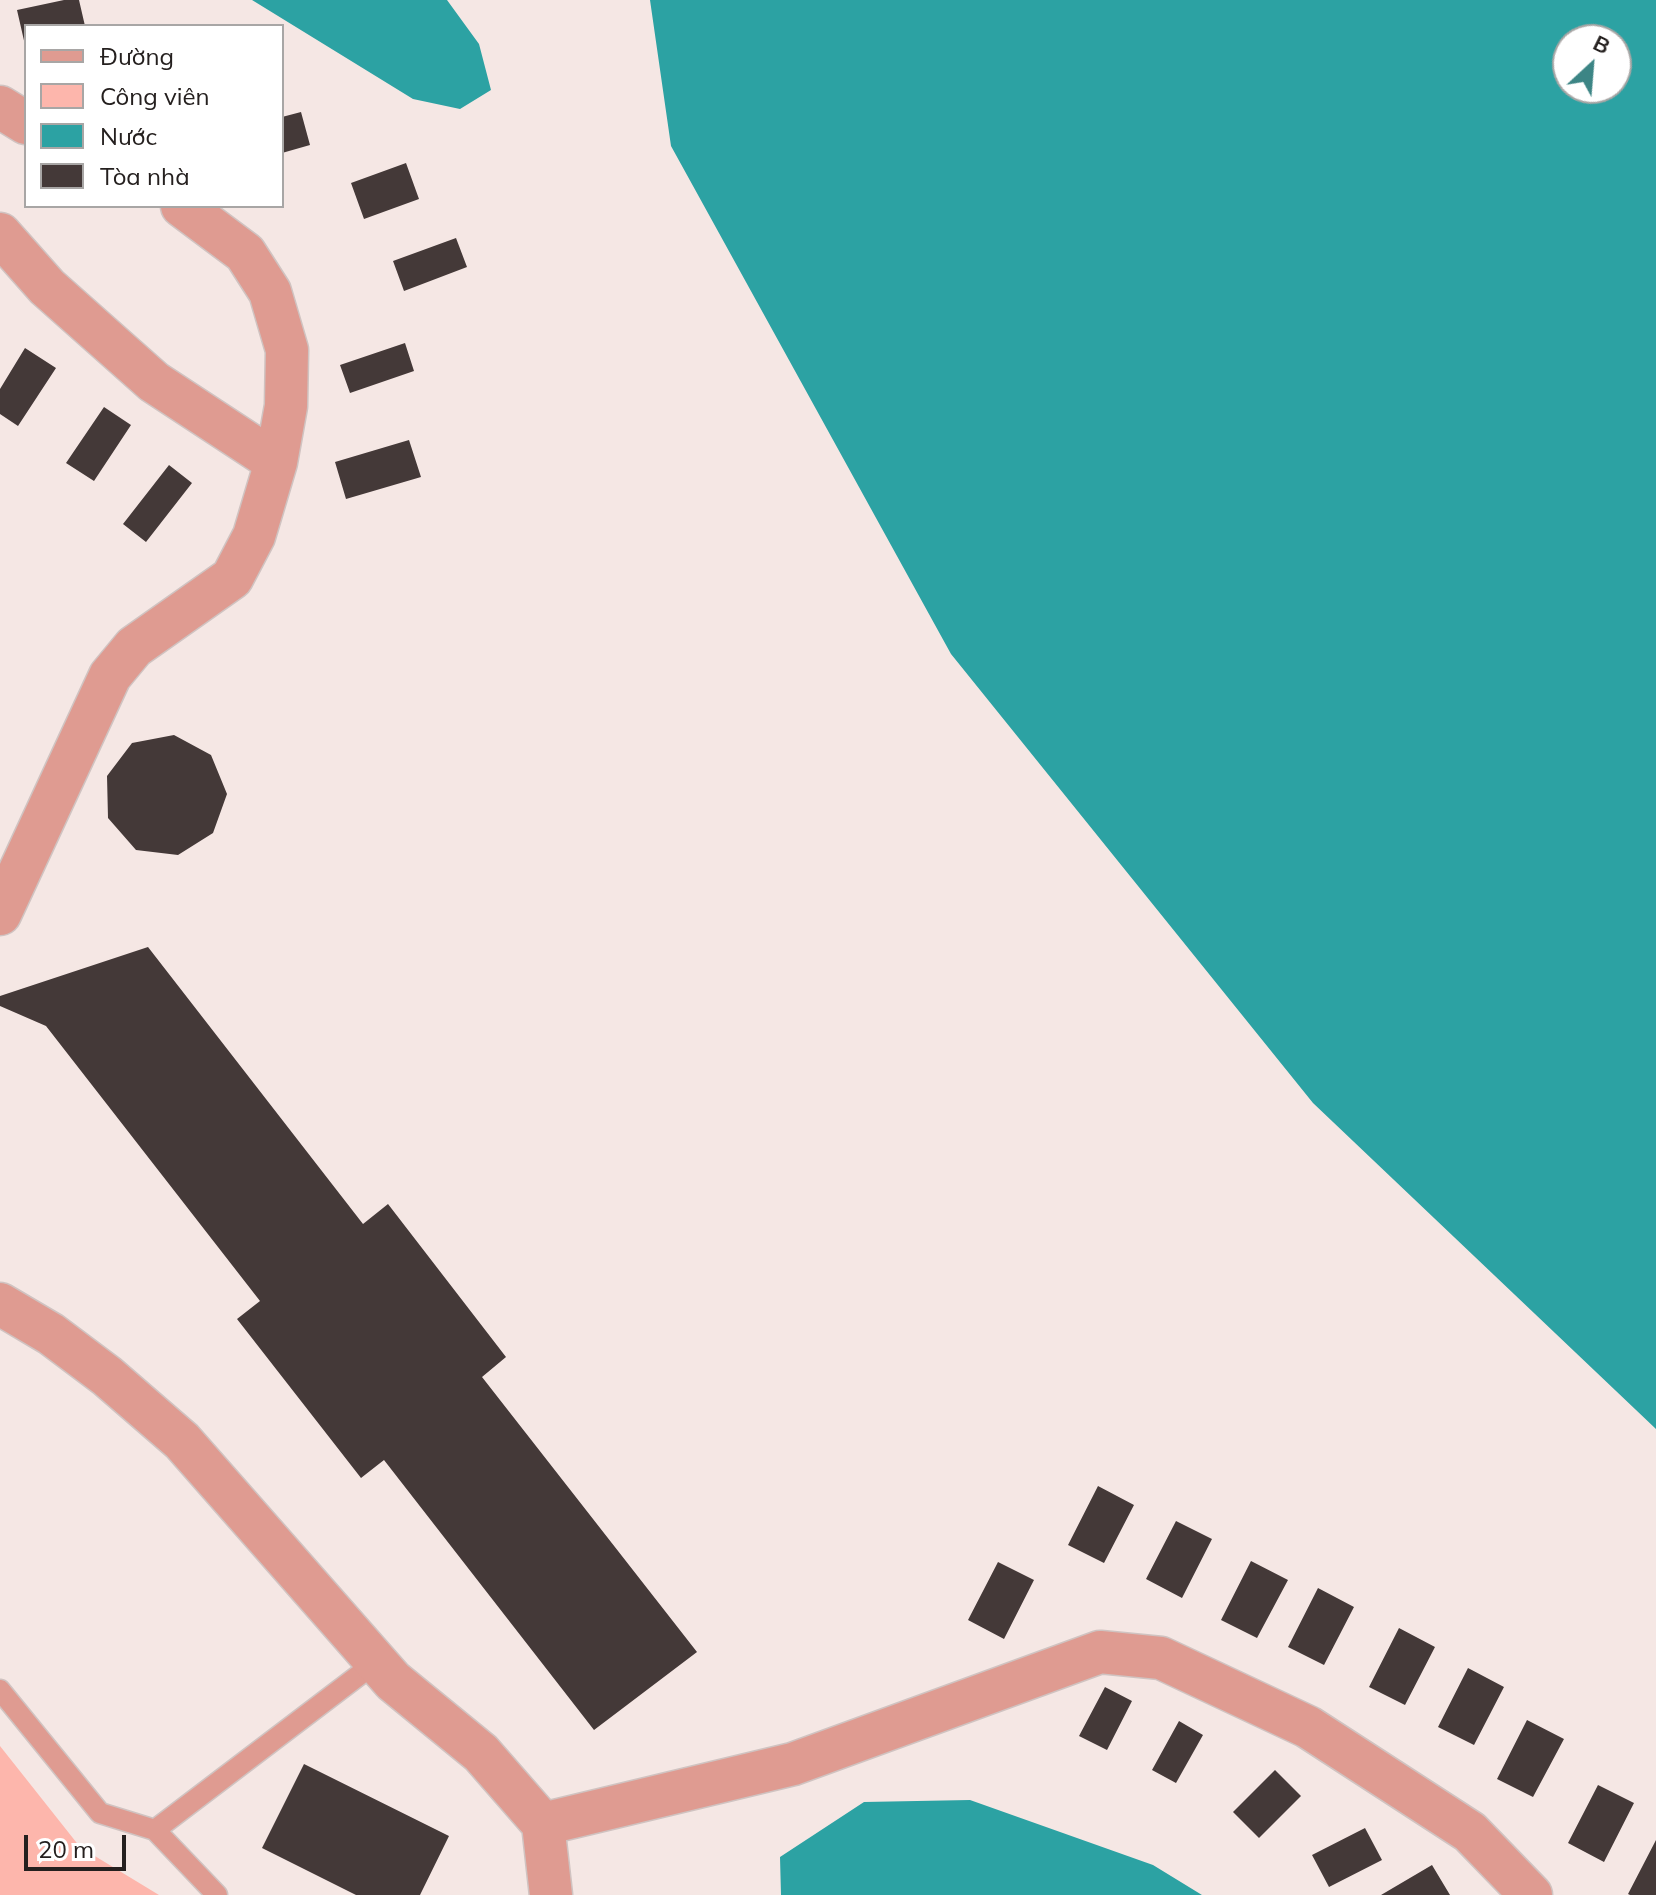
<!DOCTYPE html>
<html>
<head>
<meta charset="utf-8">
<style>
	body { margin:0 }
	#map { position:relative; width:1656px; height:1895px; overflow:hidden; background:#f5e7e4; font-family:Mulish,sans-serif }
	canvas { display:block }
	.legend { position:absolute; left:24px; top:24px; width:260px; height:184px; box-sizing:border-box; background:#fff; border:2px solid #a8a6a5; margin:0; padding:10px 14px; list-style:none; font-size:24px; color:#25201f }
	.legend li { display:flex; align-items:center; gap:16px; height:40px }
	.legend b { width:40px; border:2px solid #a8a6a5 }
	.north { position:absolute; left:1552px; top:24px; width:80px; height:80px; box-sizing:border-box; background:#fff; border:2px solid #a8a6a5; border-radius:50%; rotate:26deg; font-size:22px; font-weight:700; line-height:32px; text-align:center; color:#25201f }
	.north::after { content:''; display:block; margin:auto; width:28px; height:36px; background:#3c8585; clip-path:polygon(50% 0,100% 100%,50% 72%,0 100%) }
	.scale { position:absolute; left:24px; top:1835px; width:102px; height:36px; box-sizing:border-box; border:4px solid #25201f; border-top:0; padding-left:10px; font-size:24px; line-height:28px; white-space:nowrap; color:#25201f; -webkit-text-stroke:6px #fff; paint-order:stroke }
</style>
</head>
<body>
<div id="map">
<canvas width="1656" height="1895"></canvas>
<ul class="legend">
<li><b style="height:10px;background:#df9b91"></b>Đường</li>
<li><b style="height:22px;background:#fdb6ac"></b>Công viên</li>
<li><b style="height:22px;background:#2ca2a3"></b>Nước</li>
<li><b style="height:22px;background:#443938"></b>Tòa nhà</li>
</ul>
<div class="north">B</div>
<div class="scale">20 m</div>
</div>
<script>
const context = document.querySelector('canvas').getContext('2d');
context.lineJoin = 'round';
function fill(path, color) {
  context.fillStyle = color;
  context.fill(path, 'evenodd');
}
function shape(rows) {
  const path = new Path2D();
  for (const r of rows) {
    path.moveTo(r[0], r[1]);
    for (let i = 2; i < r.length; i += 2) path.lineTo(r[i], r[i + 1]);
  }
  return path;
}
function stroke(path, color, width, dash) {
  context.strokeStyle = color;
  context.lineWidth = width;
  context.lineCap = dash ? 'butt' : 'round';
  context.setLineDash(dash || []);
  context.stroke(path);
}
const green = shape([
	[0,1746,80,1847,159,1895,0,1895]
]);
const water = shape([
	[252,0,447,0,479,44,491,90,460,109,413,99],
	[650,0,1656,0,1656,1429,1313,1103,951,654,671,146],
	[1616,40,1616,88,1568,88,1568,40],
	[970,1800,1153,1865,1202,1895,781,1895,780,1857,864,1802]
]);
const building = shape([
	[64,0,79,0,85,26,26,26,25,45,17,10],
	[301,112,310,145,282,153,282,117],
	[406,163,419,199,364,219,351,183],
	[456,238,467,267,404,291,393,261],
	[405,343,414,371,350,393,340,365],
	[25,348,56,368,18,426,0,414,0,389],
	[104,407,131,425,94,481,66,463],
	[409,440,421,477,346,499,335,462],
	[169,465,192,483,146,542,123,524],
	[174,735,211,755,227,794,213,833,178,855,136,850,108,818,107,776,132,743],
	[148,947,363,1224,388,1204,506,1357,482,1377,697,1652,594,1730,384,1460,361,1478,237,1319,260,1301,46,1026,0,1006,0,996],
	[1098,1486,1134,1505,1104,1563,1068,1545],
	[1176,1521,1212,1539,1182,1598,1146,1579],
	[1251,1561,1288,1580,1257,1638,1221,1620],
	[998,1562,1034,1580,1004,1639,968,1620],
	[1318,1588,1354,1607,1324,1665,1288,1647],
	[1399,1628,1435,1647,1405,1705,1369,1687],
	[1468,1668,1504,1687,1474,1745,1438,1727],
	[1105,1687,1132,1701,1107,1750,1079,1736],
	[1527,1720,1564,1739,1533,1797,1497,1779],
	[1179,1721,1203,1735,1176,1783,1152,1770],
	[304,1764,449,1836,420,1895,356,1895,262,1848],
	[1275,1770,1301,1796,1259,1838,1233,1812],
	[1598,1785,1634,1803,1604,1862,1568,1843],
	[1365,1828,1382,1860,1329,1887,1312,1855],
	[1656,1840,1656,1895,1630,1895,1628,1894],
	[1432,1865,1450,1895,1381,1895]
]);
const service = shape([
	[0,1690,100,1813,155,1830,375,1663],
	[155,1830,217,1895]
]);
const minor = shape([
	[0,107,26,123],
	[0,234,47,287,154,382,276,462],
	[0,914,110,676,134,647,232,578,254,536,276,462,286,406,287,350,270,292,245,253,182,206],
	[0,1304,51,1334,107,1376,182,1441,393,1681,481,1753,543,1824,551,1895],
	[543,1824,793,1764,1100,1652,1161,1658,1308,1727,1470,1832,1531,1895]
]);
fill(green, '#fdb6ac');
fill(water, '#2ca2a3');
fill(building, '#443938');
stroke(service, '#d0c3c1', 23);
stroke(minor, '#d0c3c1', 45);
stroke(service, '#df9b91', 20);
stroke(minor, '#df9b91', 42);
</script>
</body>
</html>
